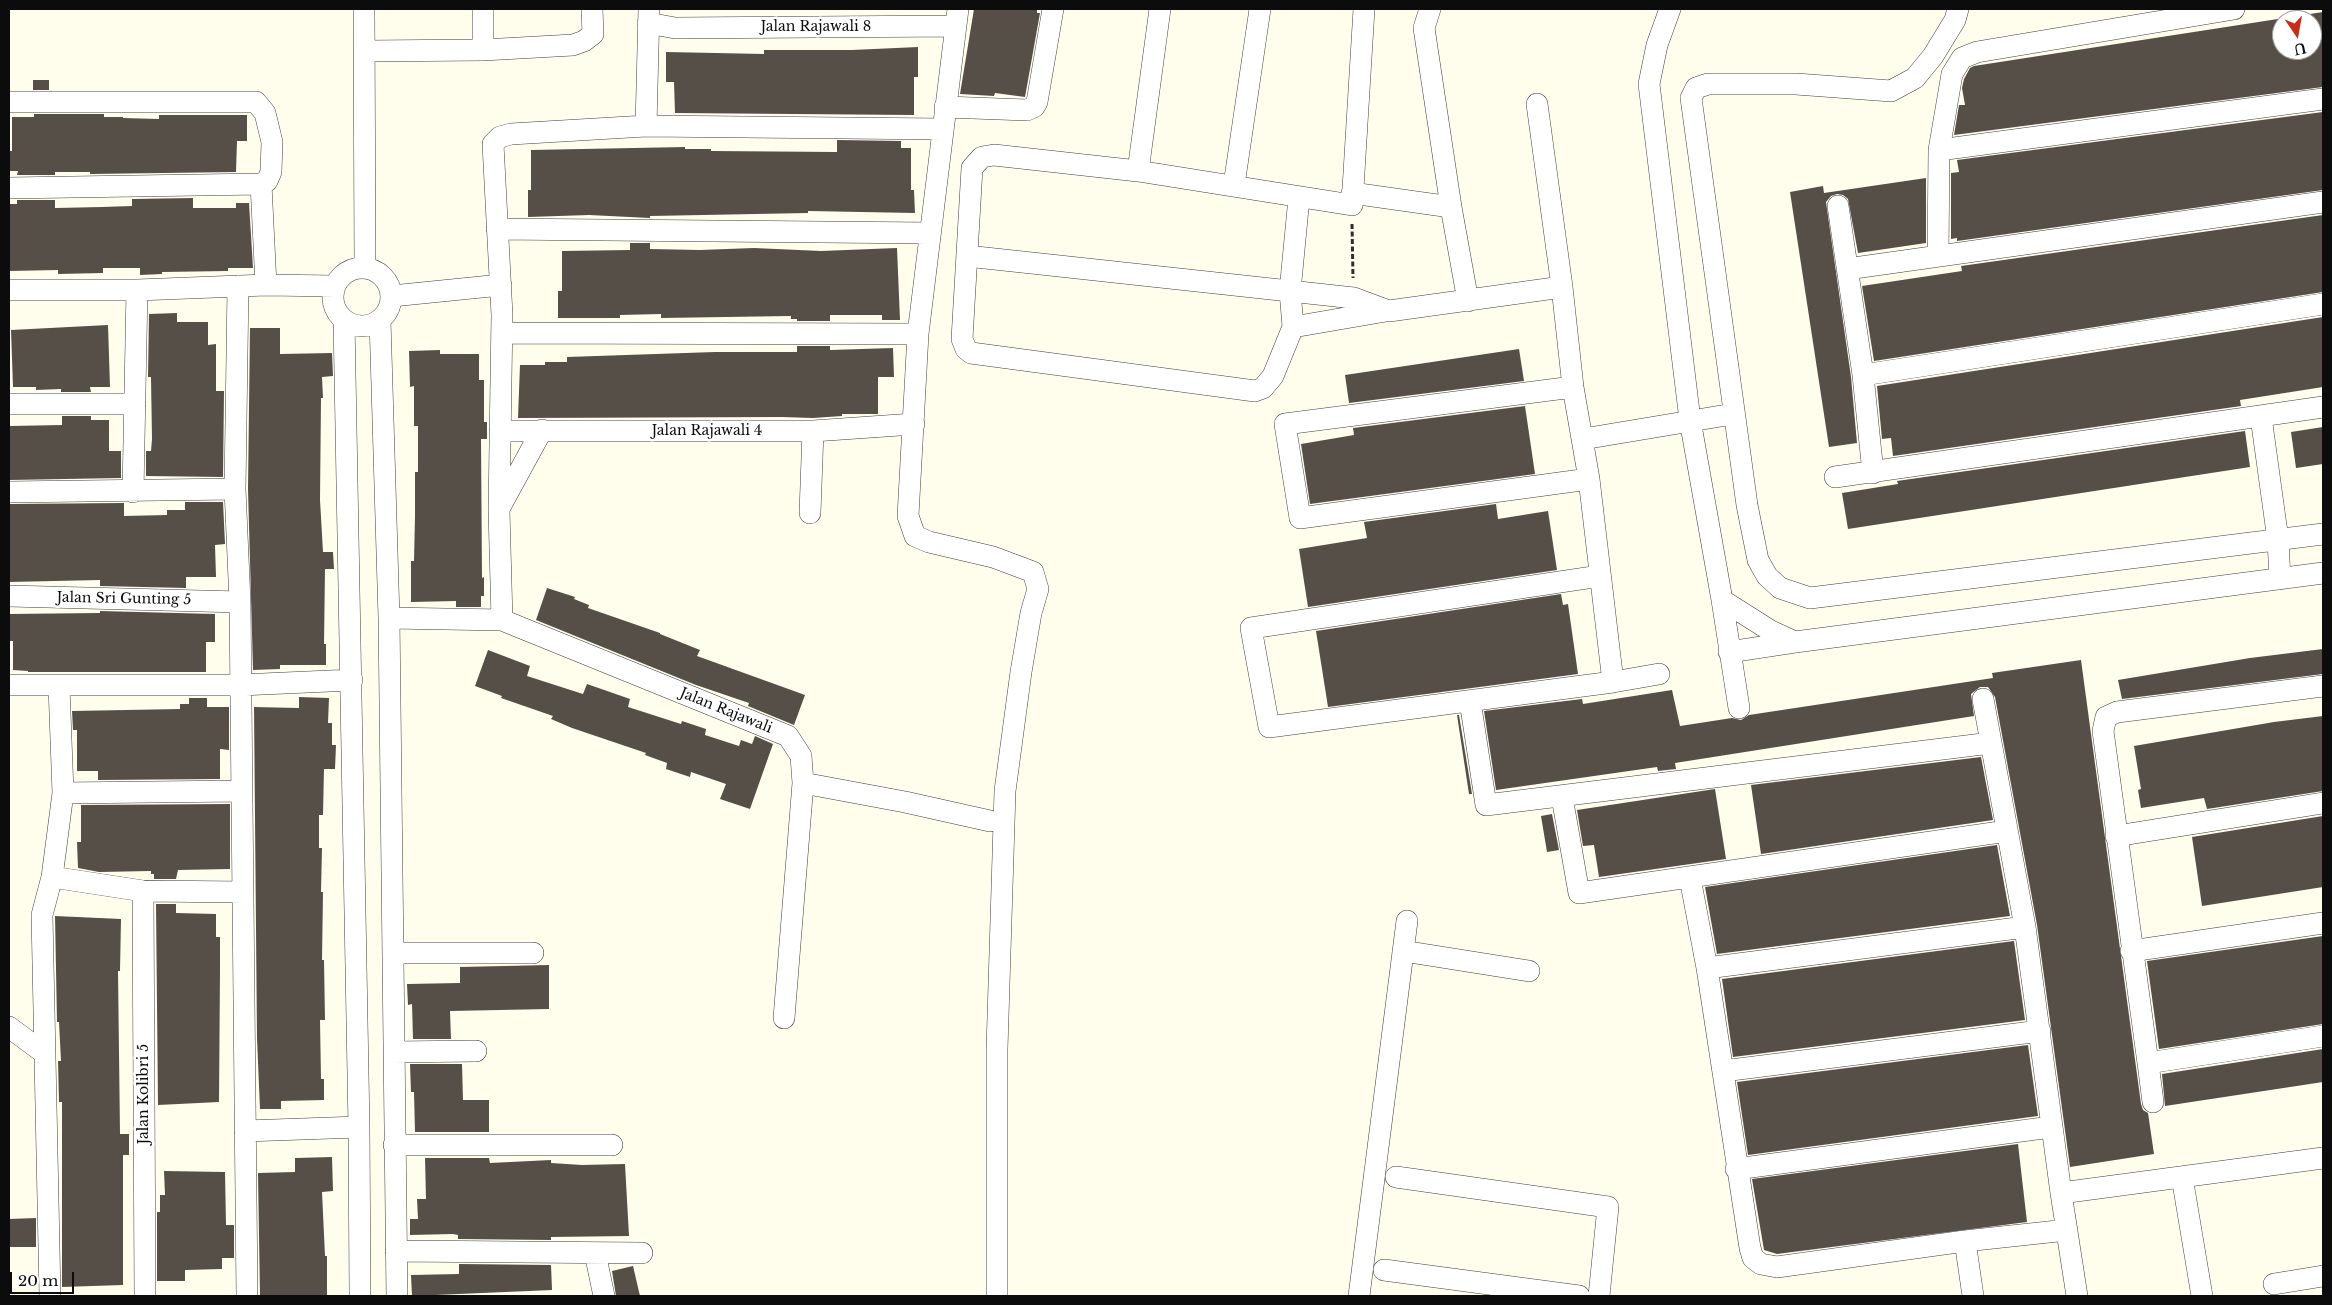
<!DOCTYPE html>
<html>
<head>
<meta charset="utf-8">
<style>
	body { margin:0 }
	#map { position:relative; width:2332px; height:1305px; overflow:hidden; background:#fffeec; font-family:"Libre Baskerville",serif }
	canvas { display:block }
	.frame { position:absolute; inset:0; border:10px solid #0c0c0c; pointer-events:none }
	.north { position:absolute; left:2272px; top:10px; width:50px; height:50px; box-sizing:border-box; background:#fff; border:1px solid #9e9e9e; border-radius:50%; rotate:168deg; font-size:14px; font-weight:700; line-height:20px; text-align:center; color:#0c0c0c }
	.north::after { content:''; display:block; margin:auto; width:18px; height:22px; background:#c82b19; clip-path:polygon(50% 0,100% 100%,50% 72%,0 100%) }
	.scale { position:absolute; left:10px; top:1272px; width:64px; height:22px; box-sizing:border-box; border:2px solid #0c0c0c; border-top:0; padding-left:6px; font-size:15px; line-height:18px; white-space:nowrap; color:#0c0c0c; -webkit-text-stroke:4px #fff; paint-order:stroke }
</style>
</head>
<body>
<div id="map">
<canvas width="2332" height="1305"></canvas>
<div class="frame"></div>
<div class="north">U</div>
<div class="scale">20 m</div>
</div>
<script>
const context = document.querySelector('canvas').getContext('2d');
context.lineJoin = 'round';
function fill(path, color) {
  context.fillStyle = color;
  context.fill(path, 'evenodd');
}
function shape(rows) {
  const path = new Path2D();
  for (const r of rows) {
    if (r.length === 3) {
      path.moveTo(r[0] + r[2], r[1]);
      path.arc(r[0], r[1], r[2], 0, 2 * Math.PI);
      continue;
    }
    path.moveTo(r[0], r[1]);
    for (let i = 2; i < r.length; i += 2) path.lineTo(r[i], r[i + 1]);
  }
  return path;
}
function stroke(path, color, width, dash) {
  context.strokeStyle = color;
  context.lineWidth = width;
  context.lineCap = dash ? 'butt' : 'round';
  context.setLineDash(dash || []);
  context.stroke(path);
}
function label(font, color, halo, rows, align = 'center') {
  context.font = font + ' "Libre Baskerville",serif';
  context.lineWidth = 5;
  context.setLineDash([]);
  context.textBaseline = 'middle';
  context.strokeStyle = halo;
  context.fillStyle = color;
  for (const [text, x, y, turn = 0] of rows) {
    context.save();
    context.translate(x, y);
    context.rotate((+turn || 0) * Math.PI / 180);
    context.textAlign = isNaN(turn) ? turn : align;
    if (halo) context.strokeText(text, 0, 0);
    context.fillText(text, 0, 0);
    context.restore();
  }
}
const building = shape([
	[974,9,1037,9,1037,13,1040,13,1025,97,995,93,994,96,960,94],
	[2323,12,2323,87,1954,135,1959,105,1965,105,1962,88,1964,79,1970,68,1974,66],
	[2282,20,2312,20,2312,50,2282,50],
	[918,47,918,77,914,77,914,115,675,113,674,82,666,82,666,52,764,54,764,50,852,50],
	[33,80,49,80,49,90,33,90],
	[2323,112,2323,190,1957,241,1957,238,1951,239,1951,173,1959,172,1957,160],
	[34,114,104,114,104,117,123,117,123,118,159,119,159,115,247,115,247,141,237,141,236,172,90,174,90,172,55,172,55,175,17,175,18,171,9,171,9,151,12,151,12,117,34,117],
	[837,140,901,141,901,148,911,148,911,190,914,190,915,213,808,211,808,213,650,216,650,218,589,215,528,217,528,190,531,190,531,150,685,147,685,149,711,149,711,151,837,152],
	[1926,178,1926,243,1858,253,1848,199,1843,195,1837,194,1831,196,1826,202,1851,377,1857,443,1829,447,1790,192,1823,186,1824,193],
	[193,198,193,208,236,208,236,203,249,203,253,268,228,268,228,271,162,272,162,274,140,275,140,268,103,268,103,273,58,274,58,270,9,271,9,204,17,204,17,200,55,200,55,208,102,207,132,206,132,199],
	[2323,215,2323,292,1874,361,1862,286,1962,271,1961,266],
	[630,243,650,243,650,249,700,250,754,248,821,251,897,248,900,320,882,320,882,315,830,315,830,321,797,321,797,319,791,319,791,316,661,318,661,314,620,315,620,318,558,318,558,291,562,291,562,251,630,250],
	[177,313,177,322,208,322,208,345,216,344,216,391,224,391,223,477,146,476,146,451,151,451,152,439,151,377,148,377,149,314],
	[2323,317,2323,387,2240,400,2241,406,1893,456,1891,438,1882,439,1877,386],
	[108,325,110,387,90,387,91,392,61,392,61,389,36,390,36,387,13,387,11,330],
	[250,328,280,328,280,354,332,353,333,376,322,377,323,398,321,398,320,500,323,552,333,552,334,569,325,569,324,644,326,644,326,665,280,665,280,669,253,670,248,489],
	[797,346,830,346,830,350,893,348,894,377,878,377,878,414,842,414,842,416,813,418,782,417,518,418,520,365,545,365,545,362,567,362,567,357,715,352,797,352],
	[1519,349,1524,381,1349,403,1345,375],
	[440,350,440,354,479,354,479,380,484,380,484,422,487,422,487,439,481,439,482,578,484,577,484,596,481,596,481,607,456,607,456,601,411,602,411,561,414,561,415,516,415,472,418,472,418,426,414,426,414,386,410,387,409,351],
	[1525,406,1535,474,1310,504,1301,444,1354,435,1353,428],
	[62,416,91,416,91,420,109,420,109,451,121,451,121,478,9,480,10,426,62,425],
	[2323,427,2323,464,2296,468,2291,432],
	[2245,431,2250,467,1848,529,1842,493,1898,484,1897,481],
	[185,502,223,502,225,544,215,545,216,577,186,577,186,588,100,586,100,580,9,582,9,504,124,503,124,516,167,515,167,510,185,510],
	[1496,504,1498,519,1548,511,1557,570,1308,607,1299,549,1367,538,1364,522],
	[547,588,575,597,574,599,589,605,588,608,660,633,660,634,700,650,697,656,805,695,794,725,748,706,749,703,696,685,536,620],
	[1561,594,1563,605,1568,604,1578,674,1328,707,1316,631],
	[100,611,215,614,215,642,206,642,206,672,28,672,28,671,13,670,13,641,9,641,9,614,100,613],
	[2323,649,2323,674,2122,699,2118,680,2250,658],
	[488,650,530,666,527,676,583,694,587,684,630,699,628,707,681,724,682,721,706,729,705,735,739,746,741,740,752,744,755,736,773,744,750,809,720,799,726,784,691,772,690,777,666,769,667,763,645,755,646,753,572,728,551,719,553,716,501,698,502,696,475,686],
	[2081,660,2141,1104,2143,1110,2148,1113,2154,1154,2070,1167,2037,925,1995,697,1988,687,1980,687,1971,694,1974,716,1675,763,1676,769,1658,771,1657,767,1496,790,1484,711,1582,699,1583,704,1672,690,1680,726,1732,718,1741,720,1749,715,1993,678,1992,673],
	[299,697,329,698,328,723,332,723,332,745,336,745,335,769,324,769,323,815,319,815,319,848,322,848,321,892,323,892,322,960,324,960,325,1020,320,1020,321,1079,324,1079,324,1100,281,1101,281,1109,260,1109,257,1038,254,707,299,708],
	[189,698,207,698,207,707,229,707,229,750,220,749,220,779,98,780,98,771,77,771,77,730,73,730,72,711,180,709,180,704,189,704],
	[1457,715,1459,715,1472,794,1469,794],
	[2323,716,2323,791,2207,809,2204,798,2141,808,2138,790,2141,789,2134,746,2274,722],
	[1981,757,1993,820,1761,854,1751,785],
	[1715,789,1726,859,1599,877,1594,845,1583,846,1577,810],
	[230,804,230,869,178,870,176,879,154,879,154,874,151,874,151,871,99,872,78,868,77,842,81,842,81,805],
	[1552,814,1559,850,1547,852,1541,816],
	[2323,816,2323,887,2202,906,2192,837],
	[1997,845,2010,916,1717,954,1705,887],
	[156,904,176,904,176,913,216,914,216,937,220,937,220,970,219,1102,158,1105],
	[55,916,121,919,120,971,118,971,120,1134,129,1134,129,1155,123,1155,123,1285,62,1287,62,1102,59,1102,58,1061,61,1061,59,1022,57,1022],
	[2323,936,2323,1024,2159,1049,2147,961],
	[2014,941,2025,1020,1733,1057,1722,979],
	[549,965,549,1009,450,1011,451,1039,413,1039,412,1004,408,1005,407,984,460,983,460,967],
	[2028,1045,2038,1116,1748,1155,1737,1082],
	[2323,1049,2323,1082,2165,1106,2162,1074],
	[410,1064,462,1064,463,1100,489,1100,489,1132,415,1132,414,1092,411,1092],
	[2018,1144,2027,1222,1777,1254,1764,1250,1752,1179],
	[332,1157,333,1191,322,1192,325,1256,327,1256,327,1296,260,1296,258,1173,295,1172,295,1158],
	[425,1158,489,1158,490,1163,551,1160,551,1163,582,1165,625,1164,629,1236,551,1237,551,1240,458,1239,458,1235,453,1234,410,1235,410,1219,418,1219,417,1199,426,1199],
	[164,1171,225,1172,226,1225,234,1225,234,1258,222,1258,222,1269,185,1270,185,1281,157,1281,157,1212,160,1212,160,1195,165,1195],
	[36,1218,36,1247,9,1247,9,1219],
	[459,1264,551,1265,552,1290,412,1296,411,1275,459,1274],
	[633,1266,640,1296,616,1296,612,1271]
]);
const path = shape([
	[1352,224,1353,278]
]);
const minor = shape([
	[364,9,365,268],
	[958,9,918,334,908,516,915,536,929,542,993,557,1033,572,1038,589,1031,613,1021,672,1005,791,997,1049,997,1296],
	[1430,9,1424,28,1451,207,1468,301],
	[1670,9,1657,45,1649,84,1690,420,1722,600,1771,631,1795,642,2323,573],
	[1958,9,1955,20,1933,56,1915,78,1891,91,1796,84,1708,84,1696,88,1691,98,1747,505,1758,560,1767,576,1780,588,1810,598,2323,534],
	[648,23,675,28,956,26],
	[483,50,483,9],
	[365,51,483,50,573,45,584,41,593,34,592,9],
	[9,102,256,102,265,113,272,142,271,172,267,181,261,184,9,188],
	[1537,104,1562,287,1573,387,1589,479,1613,682],
	[945,107,1027,110,1034,107,1037,102,1053,9],
	[646,126,649,9],
	[1939,150,2323,99],
	[1138,171,1160,9],
	[261,184,266,285],
	[1234,185,1260,9],
	[1352,193,1451,207],
	[1299,198,1290,291,1293,327,1273,376,1263,388,1255,391,971,353,966,349,962,339,972,168,982,157,994,155,1138,171,1352,205,1364,9],
	[1838,206,1863,375,1873,473],
	[497,229,930,233],
	[967,256,1354,298,1389,311,1562,287],
	[1938,256,1939,150,1952,74,1962,58,1977,52,2234,9],
	[362,297,29],
	[1847,269,2323,202],
	[238,286,235,489,240,602,247,1296],
	[9,290,137,290,266,285,335,286],
	[392,296,501,285],
	[344,320,359,1127,360,1296],
	[380,320,389,618,397,1296],
	[1293,327,1386,311],
	[503,333,918,334],
	[1863,375,2323,304],
	[1573,387,1285,424,1300,518,1589,479],
	[9,404,135,404],
	[2261,417,2278,540,2280,579],
	[500,431,813,431,914,424],
	[1583,439,1733,414],
	[1835,477,2323,407],
	[9,492,235,489],
	[133,492,137,290],
	[500,507,542,430],
	[810,513,813,431],
	[1600,576,1251,628,1269,727,1613,682,1659,674],
	[9,596,240,602],
	[1722,600,1739,708],
	[389,618,502,620,788,736,801,756,803,783,784,1018],
	[502,620,499,510,502,315,493,144,500,137,511,134,646,126,943,129],
	[1729,652,1795,642],
	[9,685,240,685,352,680],
	[1983,699,2025,927,2061,1193],
	[1470,701,1486,805,1991,743],
	[803,783,905,802,990,821],
	[63,793,241,791],
	[1562,797,1579,893,2007,831],
	[2116,836,2323,803],
	[52,877,143,891,243,892],
	[1690,878,1707,968],
	[143,891,145,1296],
	[2025,927,1707,968,1750,1248,1753,1258,1761,1264,1777,1267,1965,1241,2067,1230],
	[1403,951,1529,971],
	[2131,951,2323,923],
	[393,953,533,953],
	[9,1027,44,1053],
	[394,1052,476,1051],
	[2148,1063,2103,731,2106,717,2117,712,2323,686],
	[1723,1071,2040,1031],
	[2153,1102,2148,1063,2323,1036],
	[245,1131,359,1127],
	[394,1145,612,1145],
	[1736,1169,2051,1127],
	[1396,1177,1608,1207,1599,1296],
	[2182,1177,2202,1296],
	[1965,1241,1973,1296],
	[396,1251,642,1253],
	[595,1253,604,1296],
	[1384,1270,1579,1296],
	[2274,1284,2323,1276],
	[50,1296,42,915,52,877,63,793,59,686],
	[1359,1296,1407,921],
	[2077,1296,2061,1193,2323,1158]
]);
const streetNames = [
	["Jalan Rajawali 8",816,27],
	["Jalan Rajawali 4",707,431],
	["Jalan Sri Gunting 5",124,599,1],
	["Jalan Rajawali",726,711,22],
	["Jalan Kolibri 5",144,1094,-90]
];
fill(building, '#564f48');
stroke(minor, '#3f3f3f', 22);
stroke(path, '#2e2e2e', 3, [5, 2.5]);
stroke(minor, '#fff', 21);
label('14px', '#0c0c0c', '#fff', streetNames);
</script>
</body>
</html>
